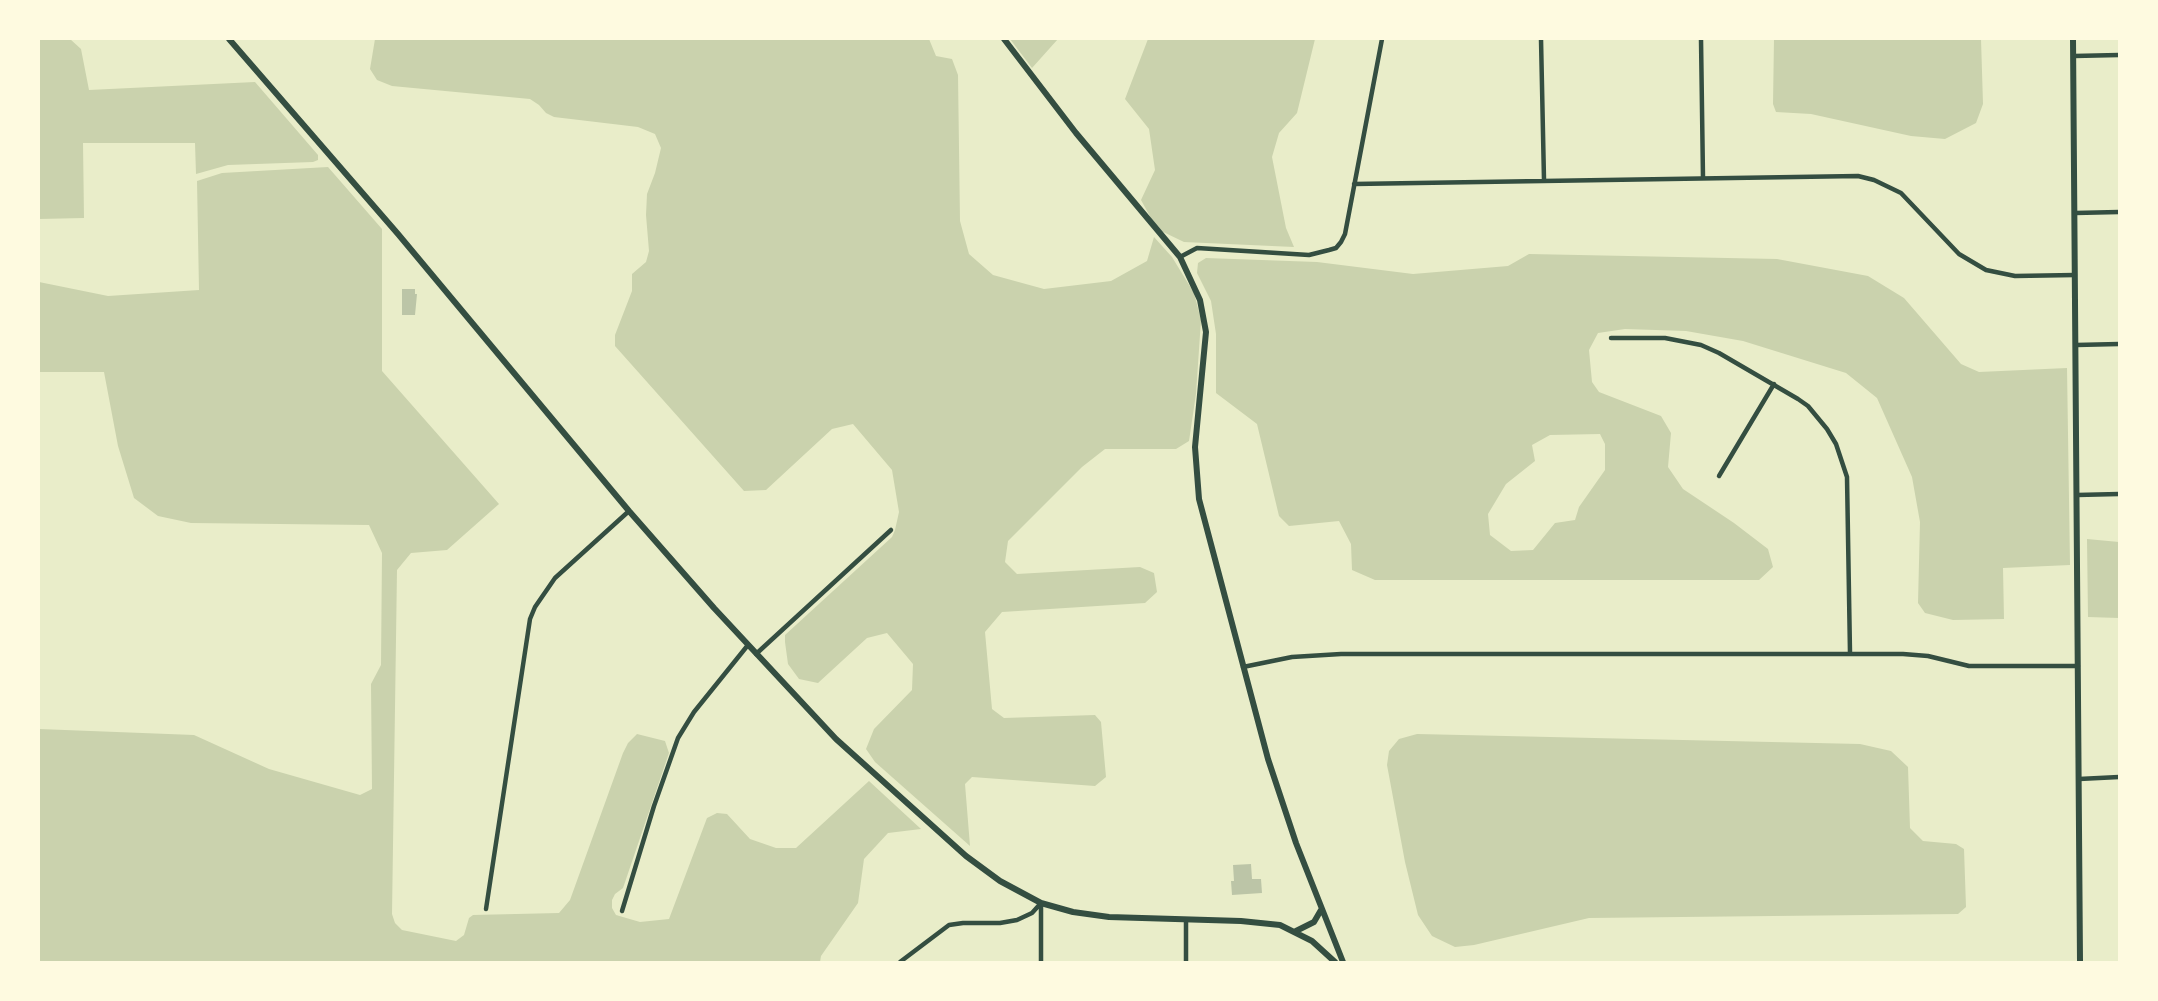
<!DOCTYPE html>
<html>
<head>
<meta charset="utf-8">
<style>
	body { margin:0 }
	#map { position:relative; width:2158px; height:1001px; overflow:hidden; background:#e9edc9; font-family:"PT Sans",sans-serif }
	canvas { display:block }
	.frame { position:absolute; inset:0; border:40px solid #fefae0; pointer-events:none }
</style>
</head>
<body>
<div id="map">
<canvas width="2158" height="1001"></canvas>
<div class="frame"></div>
</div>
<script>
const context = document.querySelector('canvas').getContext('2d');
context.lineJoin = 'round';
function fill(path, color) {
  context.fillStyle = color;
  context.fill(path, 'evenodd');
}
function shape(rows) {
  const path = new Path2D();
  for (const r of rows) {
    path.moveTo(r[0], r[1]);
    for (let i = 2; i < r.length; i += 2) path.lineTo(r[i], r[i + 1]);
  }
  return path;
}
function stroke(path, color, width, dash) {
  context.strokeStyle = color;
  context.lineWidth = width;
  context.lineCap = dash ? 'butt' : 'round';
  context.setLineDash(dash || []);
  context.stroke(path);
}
const green = shape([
	[39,39,70,39,81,49,89,90,255,82,318,155,318,160,313,162,228,165,196,174,195,143,83,143,84,218,39,219],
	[375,39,929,39,936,56,952,59,958,75,960,221,969,254,993,275,1044,289,1111,281,1147,261,1154,237,1172,257,1194,293,1201,320,1196,394,1189,441,1176,449,1105,449,1082,467,1008,541,1005,562,1017,574,1140,567,1154,573,1157,592,1145,603,1002,612,985,632,992,709,1004,718,1095,715,1101,722,1106,777,1095,786,972,777,965,784,970,846,875,762,866,749,874,729,912,690,913,664,887,633,867,638,818,683,799,679,788,664,785,642,785,635,892,537,895,530,899,512,892,470,853,424,832,429,766,490,744,491,615,346,615,335,632,291,632,274,646,262,649,251,646,215,647,194,655,173,661,148,655,134,638,127,554,117,546,113,539,105,530,99,392,86,377,80,370,69],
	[1010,39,1058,39,1032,68],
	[1148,39,1315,39,1297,113,1279,133,1272,157,1286,228,1294,247,1184,242,1157,229,1141,200,1155,170,1149,129,1125,99],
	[1774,39,1981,39,1983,104,1976,123,1945,139,1911,136,1811,114,1776,112,1773,104],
	[328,167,382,229,382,371,499,504,447,550,411,553,397,570,392,914,395,923,402,930,456,941,464,935,469,918,473,915,559,913,570,900,623,753,628,743,637,734,665,741,669,753,623,888,615,894,612,900,612,908,616,915,640,922,669,919,707,818,717,813,727,814,750,839,776,848,796,848,869,781,921,829,888,833,864,859,858,903,821,956,820,962,39,962,39,729,194,735,269,769,360,795,372,789,371,684,381,665,382,553,369,525,191,523,158,516,134,498,118,446,104,372,39,372,39,282,108,296,199,290,197,181,222,173],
	[1529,254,1777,259,1868,276,1904,298,1961,364,1979,372,2067,368,2070,565,2003,568,2004,619,1953,620,1925,613,1918,603,1920,522,1912,477,1877,398,1846,373,1743,341,1686,331,1625,329,1598,333,1589,350,1592,382,1599,392,1661,416,1671,433,1668,467,1683,489,1734,523,1768,549,1773,567,1759,580,1375,580,1352,570,1351,544,1339,521,1289,526,1279,516,1257,424,1216,393,1216,334,1211,301,1197,273,1198,263,1206,258,1317,262,1413,274,1508,266],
	[1600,434,1605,444,1605,470,1579,507,1575,520,1555,523,1533,550,1511,551,1490,535,1488,514,1506,484,1535,461,1532,445,1550,435],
	[2087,539,2119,542,2119,618,2088,617],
	[1417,734,1860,744,1891,751,1908,767,1910,828,1923,841,1956,844,1964,849,1966,907,1958,914,1589,918,1474,945,1455,947,1432,936,1418,915,1405,862,1387,765,1389,751,1399,739]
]);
const building = shape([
	[402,289,415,289,415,294,417,294,415,315,402,315],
	[1251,864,1252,879,1261,879,1262,893,1232,895,1231,881,1234,881,1233,865]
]);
const minor = shape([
	[1541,39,1544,180],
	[1701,39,1703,178],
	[2074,56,2119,55],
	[1354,184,1858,176,1874,180,1901,193,1959,254,1986,270,2015,276,2075,275],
	[2075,213,2119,212],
	[1180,257,1197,248,1309,255,1329,250,1336,248,1341,242,1345,234,1382,39],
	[1611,338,1665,338,1701,345,1719,353,1798,399,1808,406,1827,429,1836,444,1847,477,1850,653],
	[2076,345,2119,344],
	[1719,476,1774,384],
	[2077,495,2119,494],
	[756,654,891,530],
	[1243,667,1292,657,1341,654,1903,654,1928,656,1969,666,2078,666],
	[2079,779,2119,777],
	[1041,903,1041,962],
	[486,909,530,619,535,607,555,578,629,511],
	[622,911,654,806,678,738,694,712,748,645],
	[900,962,949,925,963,923,1000,923,1017,920,1032,913,1041,903],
	[1186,962,1186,921]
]);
const tertiary = shape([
	[229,39,398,234,629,511,714,608,836,739,966,856,1000,881,1041,903,1073,912,1109,917,1241,921,1280,925,1312,941,1335,962],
	[1004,39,1076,133,1180,257,1200,300,1206,332,1195,447,1199,499,1268,759,1296,843,1343,962],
	[2073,39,2080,962],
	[1296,931,1314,922,1321,910]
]);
fill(green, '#cad2ad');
fill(building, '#bcc5a7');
stroke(minor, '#344e41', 4.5);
stroke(tertiary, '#344e41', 6);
</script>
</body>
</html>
